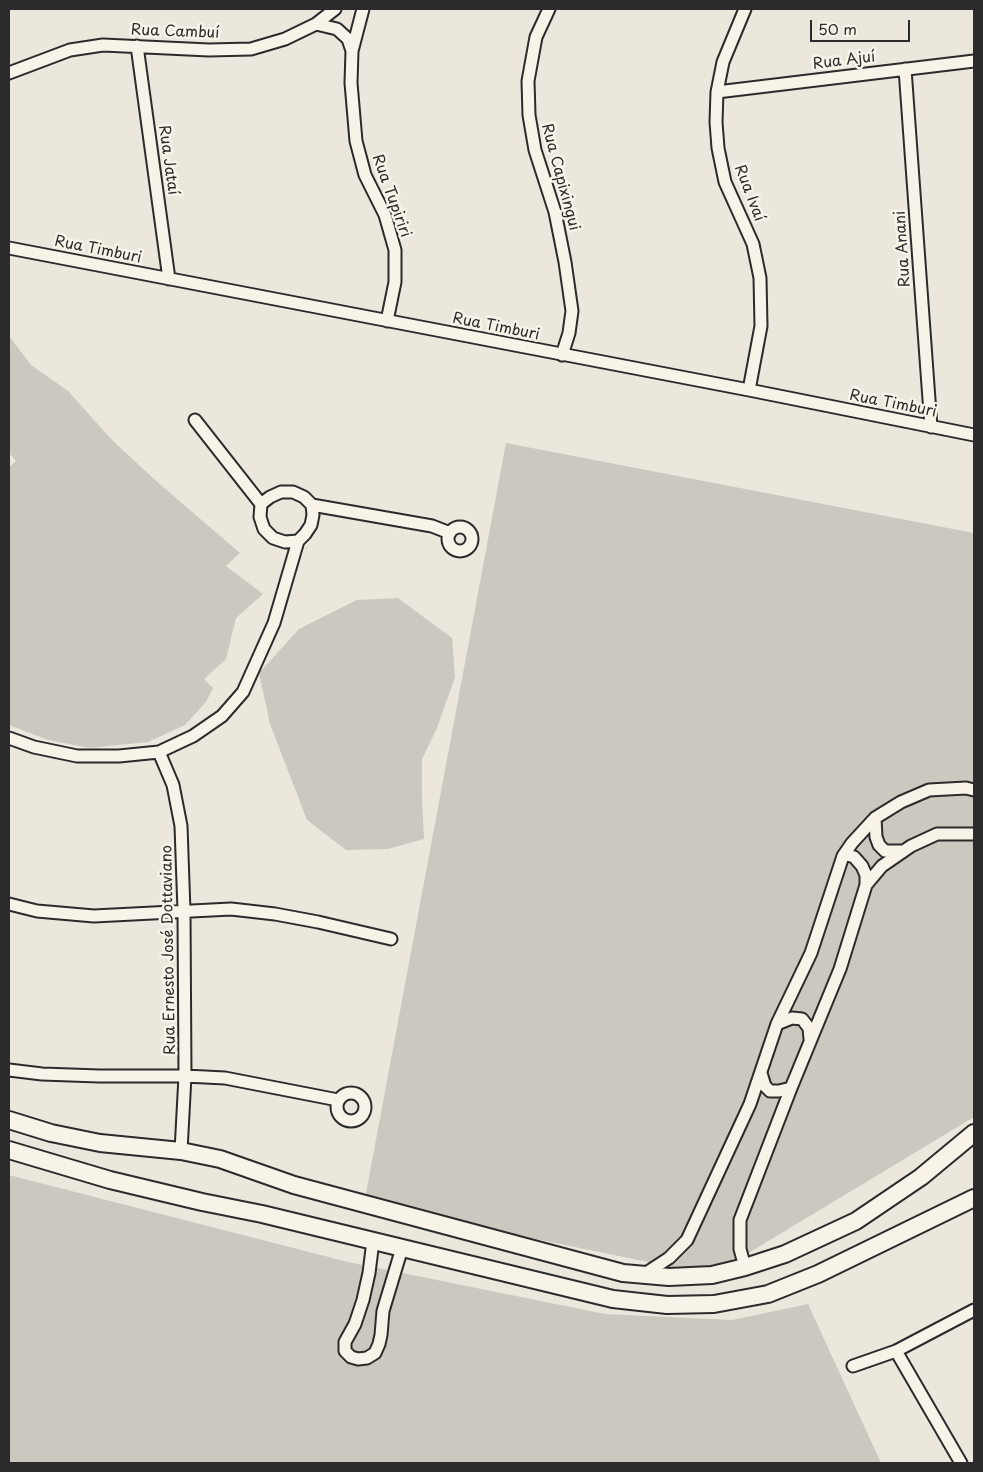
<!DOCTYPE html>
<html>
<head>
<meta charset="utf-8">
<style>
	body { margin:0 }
	#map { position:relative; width:983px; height:1472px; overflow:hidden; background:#ebe7dd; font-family:"Playpen Sans",sans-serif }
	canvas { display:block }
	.frame { position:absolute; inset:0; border:10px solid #2b2b2b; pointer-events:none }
	.scale { position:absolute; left:810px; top:20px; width:100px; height:22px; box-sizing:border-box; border:2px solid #2b2b2b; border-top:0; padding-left:6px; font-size:15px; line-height:18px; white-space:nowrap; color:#2b2b2b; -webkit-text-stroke:4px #f7f3e8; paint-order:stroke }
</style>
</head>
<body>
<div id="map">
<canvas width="983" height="1472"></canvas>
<div class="frame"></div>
<div class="scale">50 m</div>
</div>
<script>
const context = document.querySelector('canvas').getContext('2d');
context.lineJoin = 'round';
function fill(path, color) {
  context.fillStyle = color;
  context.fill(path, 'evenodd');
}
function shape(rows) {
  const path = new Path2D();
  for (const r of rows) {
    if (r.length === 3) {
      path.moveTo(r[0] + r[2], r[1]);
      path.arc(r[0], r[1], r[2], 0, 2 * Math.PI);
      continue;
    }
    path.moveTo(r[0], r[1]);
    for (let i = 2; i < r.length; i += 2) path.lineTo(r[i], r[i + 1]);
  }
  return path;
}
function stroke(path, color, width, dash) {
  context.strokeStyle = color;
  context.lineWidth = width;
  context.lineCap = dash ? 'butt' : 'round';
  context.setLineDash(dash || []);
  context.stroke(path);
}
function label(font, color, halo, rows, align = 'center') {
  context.font = font + ' "Playpen Sans",sans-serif';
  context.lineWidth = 5;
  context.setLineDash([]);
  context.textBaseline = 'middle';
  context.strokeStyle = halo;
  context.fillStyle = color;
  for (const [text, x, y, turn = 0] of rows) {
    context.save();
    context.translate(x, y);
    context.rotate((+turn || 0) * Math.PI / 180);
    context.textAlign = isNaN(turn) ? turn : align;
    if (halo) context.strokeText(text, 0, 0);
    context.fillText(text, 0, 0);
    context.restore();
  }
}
const green = shape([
	[9,336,31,365,68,391,112,440,155,480,240,553,226,566,263,594,236,618,226,659,204,679,213,688,206,702,185,725,148,742,90,748,48,740,9,725,9,467,16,461,9,453],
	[506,443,974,533,974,1117,712,1275,364,1204],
	[398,598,452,638,455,677,437,728,422,759,422,798,424,839,388,849,346,850,307,820,270,724,259,673,299,629,357,600],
	[9,1175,348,1262,605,1314,732,1320,808,1304,881,1463,9,1463]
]);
const minor = shape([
	[363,9,352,51,351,83,356,141,365,175,385,215,395,250,395,282,387,321],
	[549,9,536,37,528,81,529,115,535,150,555,212,565,262,572,311,569,333,562,355],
	[745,9,723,62,717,92,716,122,718,148,725,182,753,244,760,278,761,326,749,390],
	[316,24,337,29,348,39,352,51],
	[137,46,169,279],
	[905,69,931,427],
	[9,73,70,50,103,45,209,50,251,49,285,39,316,24,335,9],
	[717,92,974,61],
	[9,248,749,390,974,435],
	[195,420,261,504],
	[460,539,12],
	[298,541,285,542,273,538,264,529,260,517,261,504,270,497,281,492,293,492,304,497,312,505,432,526,450,533],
	[9,738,34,747,77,756,119,756,159,752,193,736,222,716,243,692,274,623,298,541,305,534,311,525,313,515,312,505],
	[159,752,173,785,181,826,184,911,185,1076,181,1151],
	[875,818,876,837,879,845,885,851,903,851],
	[843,856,848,855,854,857,862,866,866,875,866,885],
	[9,904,37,911,94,916,231,909,275,914,318,922,391,939],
	[777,1024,792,1018,802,1019,809,1028,810,1039],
	[9,1070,42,1074,99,1076,185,1076,225,1078,338,1100],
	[761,1073,765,1086,770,1091,779,1091,791,1088],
	[351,1107,14],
	[373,1241,369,1273,363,1300,355,1324,345,1342,345,1351,351,1357,358,1359,367,1358,375,1353,379,1344,381,1335,383,1311,402,1248],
	[745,1267,740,1249,740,1220,791,1088,840,969,866,885,882,866,911,846,937,834,974,834],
	[643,1275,669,1258,687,1240,750,1104,777,1024,811,953,843,856,852,843,875,818,901,802,929,790,966,788,974,790],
	[896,1351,961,1463],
	[853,1366,896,1351,974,1310]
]);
const secondary = shape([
	[9,1120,51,1133,100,1143,181,1151,220,1159,294,1185,623,1273,669,1277,712,1275,745,1267,785,1254,856,1221,921,1177,974,1133],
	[9,1150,110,1180,202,1202,262,1214,613,1299,667,1305,714,1304,768,1294,818,1274,974,1198]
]);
const streetNames = [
	["Rua Cambuí",175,32,2],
	["Rua Ajuí",844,61,-7],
	["Rua Jataí",168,160,82],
	["Rua Capixingui",560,177,75],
	["Rua Ivaí",749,193,69],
	["Rua Tupiriri",391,196,70],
	["Rua Anani",903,249,-94],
	["Rua Timburi",98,250,11],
	["Rua Timburi",496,327,11],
	["Rua Timburi",893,404,11],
	["Rua Ernesto José Dottaviano",169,950,-91]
];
fill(green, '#cbc8bf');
stroke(minor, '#2b2b2b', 15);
stroke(secondary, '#2b2b2b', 20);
stroke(minor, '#f7f3e8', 11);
stroke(secondary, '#f7f3e8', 16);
label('15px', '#2b2b2b', '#f7f3e8', streetNames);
</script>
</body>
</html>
